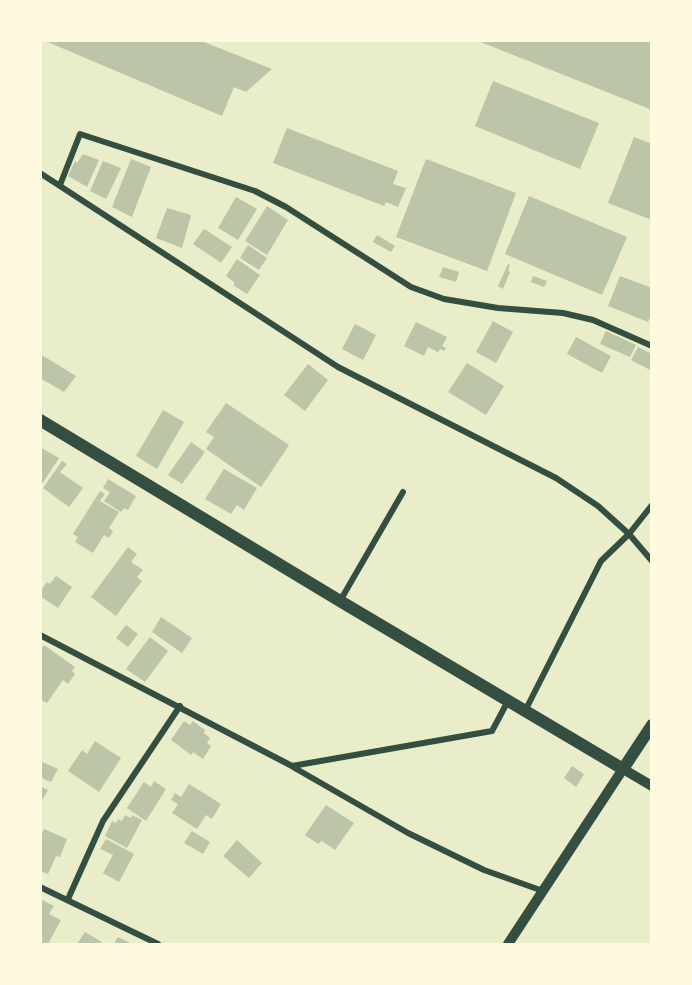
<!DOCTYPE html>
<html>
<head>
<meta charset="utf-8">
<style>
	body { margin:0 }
	#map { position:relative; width:692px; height:985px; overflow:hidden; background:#e9edc9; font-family:"Alegreya Sans",sans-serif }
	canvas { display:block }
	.frame { position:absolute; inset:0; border:42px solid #fefae0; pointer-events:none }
</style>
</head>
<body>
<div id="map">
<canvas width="692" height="985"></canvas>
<div class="frame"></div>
</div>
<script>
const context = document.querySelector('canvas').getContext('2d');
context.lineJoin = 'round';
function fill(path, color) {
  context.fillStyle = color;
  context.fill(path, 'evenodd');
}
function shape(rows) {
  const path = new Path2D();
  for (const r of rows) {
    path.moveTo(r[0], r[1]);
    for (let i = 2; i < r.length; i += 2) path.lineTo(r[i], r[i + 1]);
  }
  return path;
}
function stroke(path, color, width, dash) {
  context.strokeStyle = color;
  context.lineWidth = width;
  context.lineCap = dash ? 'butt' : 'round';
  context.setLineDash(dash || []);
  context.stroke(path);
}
const building = shape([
	[43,40,199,40,272,69,246,92,234,87,222,116],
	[478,40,652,40,652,110,478,41],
	[493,81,599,123,580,169,475,126],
	[287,128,398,171,393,184,406,188,398,207,386,202,384,206,273,163],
	[634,137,652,144,652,220,608,203],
	[83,154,99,160,87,187,68,176,75,161,77,163],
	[131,159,151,167,132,217,112,207],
	[426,159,516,193,487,271,396,237],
	[103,161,121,168,106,199,90,191],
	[529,196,627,237,602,295,505,254],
	[236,197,257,209,238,240,218,228],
	[267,206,288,220,267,255,245,241],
	[167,208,191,215,182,248,156,238],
	[204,229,232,247,221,263,193,244],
	[377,235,395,246,391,252,373,242],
	[248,245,267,258,259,270,240,258],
	[237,259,260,275,247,294,233,285,235,283,226,276],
	[508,264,510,265,508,271,510,272,503,289,498,286],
	[443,267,459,272,456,282,439,277],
	[533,276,547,281,544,287,531,282],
	[620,276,652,288,652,313,648,322,608,306],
	[493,321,513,332,496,363,476,352],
	[416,322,447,337,442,346,446,348,444,351,440,349,438,352,428,347,424,356,404,346],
	[355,324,376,335,363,360,342,349],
	[606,331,636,345,630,357,600,344],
	[576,337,611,356,602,373,567,354],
	[638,347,652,354,652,371,631,360],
	[40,354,76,376,64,392,40,378],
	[467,363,504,386,486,415,448,392],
	[308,364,328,380,305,411,284,395],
	[226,403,289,445,261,487,206,449,214,437,206,432],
	[163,410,184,422,157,469,136,456],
	[191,442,205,452,182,484,168,475],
	[40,447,59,458,40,487],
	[62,461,67,464,60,472,83,488,69,507,43,488],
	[224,469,257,488,244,510,237,505,231,514,205,499],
	[108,479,136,496,128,510,124,508,121,512,104,501,110,492,103,488],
	[100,491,105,494,100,501,119,512,109,528,113,531,109,538,104,535,93,553,75,542,78,537,73,534],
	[128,547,137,554,131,562,143,570,137,577,142,581,116,616,91,597],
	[56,576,72,587,58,608,40,596,40,592,47,582,50,584],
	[161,617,192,638,182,653,152,632],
	[126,625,138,634,128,647,116,638],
	[150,637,168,651,145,682,126,669],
	[44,645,75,667,72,671,75,674,68,684,63,680,47,703,40,699,40,650],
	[184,721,190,725,193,721,205,730,204,733,210,738,207,743,211,746,203,759,193,752,191,755,171,740],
	[95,741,121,758,99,792,68,771,82,750,87,754],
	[40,761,58,769,51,782,40,777],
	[572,766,584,774,576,787,564,778],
	[154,781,166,789,146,821,127,808,144,782,151,787],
	[189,784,221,804,212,819,206,815,197,829,172,813,178,804,171,800,175,793,181,797],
	[40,786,48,790,40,804],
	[326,805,354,823,335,850,322,841,318,844,305,835],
	[125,815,131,818,132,815,142,820,127,848,105,836,112,821,116,823,118,819,122,821],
	[44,829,67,839,60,857,56,856,48,874,40,871,40,839],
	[192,831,210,842,203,854,184,843],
	[106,839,134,854,119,882,103,873,113,855,100,849],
	[237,840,262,863,249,878,223,856],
	[42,900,54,906,49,914,61,920,48,944,40,944,40,904],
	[85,932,102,942,100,944,77,944],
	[118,937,132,944,114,944]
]);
const minor = shape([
	[40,173,338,367,556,478,598,506,629,534,652,561],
	[60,185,80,134,255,191,286,207,411,287,444,299,498,308,563,313,593,320,652,346],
	[340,601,403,492],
	[40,635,292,766,492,731,508,701],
	[525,711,601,561,629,534,652,505],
	[293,767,408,833,484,870,543,891],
	[40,887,158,944],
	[68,899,103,821,180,706]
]);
const tertiary = shape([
	[508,944,623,769,652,786]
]);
const secondary = shape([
	[40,420,340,601,623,769,652,725]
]);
fill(building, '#bcc5a7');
stroke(minor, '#344e41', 6);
stroke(tertiary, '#344e41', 10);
stroke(secondary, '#344e41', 12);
</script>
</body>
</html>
